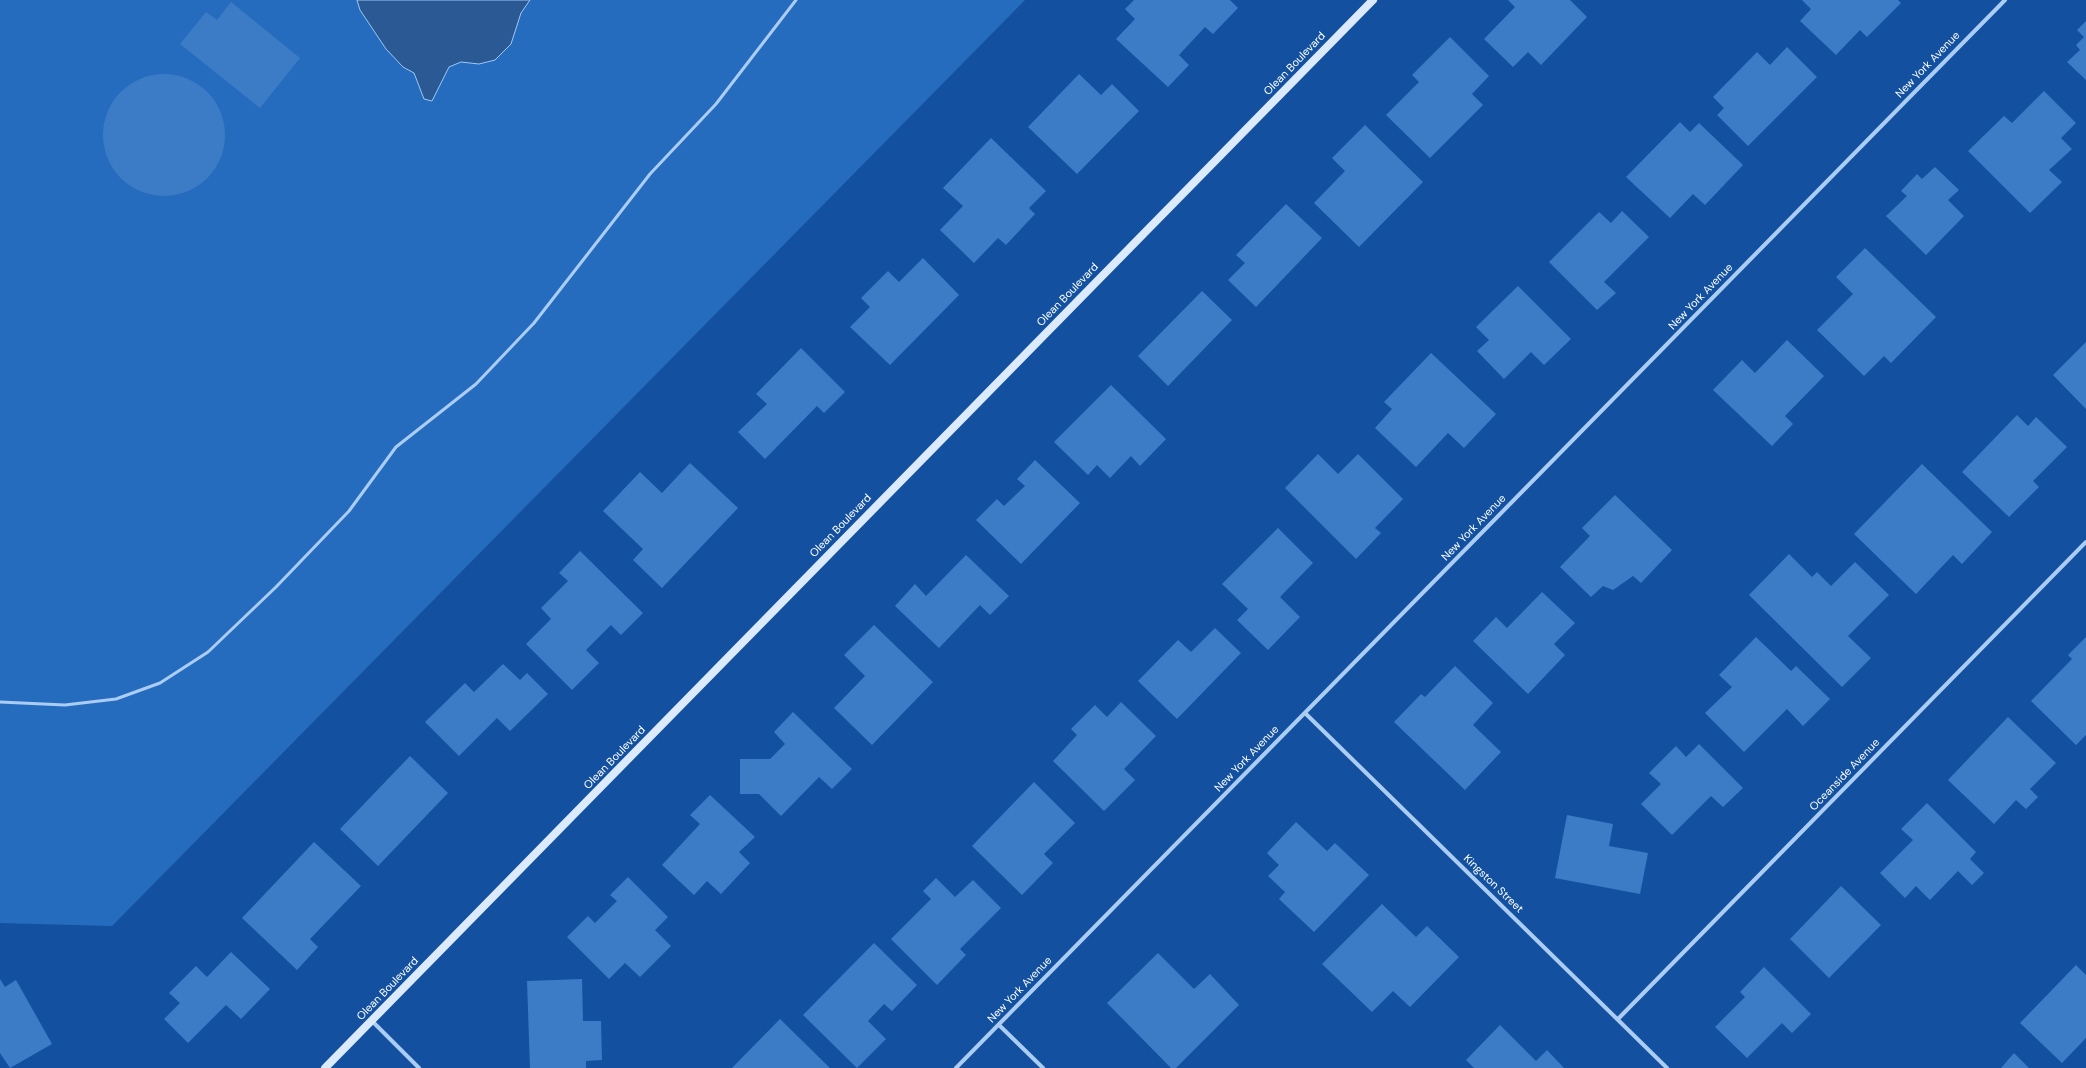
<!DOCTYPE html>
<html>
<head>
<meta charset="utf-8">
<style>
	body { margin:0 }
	canvas { display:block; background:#1351a0 }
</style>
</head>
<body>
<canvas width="2086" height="1068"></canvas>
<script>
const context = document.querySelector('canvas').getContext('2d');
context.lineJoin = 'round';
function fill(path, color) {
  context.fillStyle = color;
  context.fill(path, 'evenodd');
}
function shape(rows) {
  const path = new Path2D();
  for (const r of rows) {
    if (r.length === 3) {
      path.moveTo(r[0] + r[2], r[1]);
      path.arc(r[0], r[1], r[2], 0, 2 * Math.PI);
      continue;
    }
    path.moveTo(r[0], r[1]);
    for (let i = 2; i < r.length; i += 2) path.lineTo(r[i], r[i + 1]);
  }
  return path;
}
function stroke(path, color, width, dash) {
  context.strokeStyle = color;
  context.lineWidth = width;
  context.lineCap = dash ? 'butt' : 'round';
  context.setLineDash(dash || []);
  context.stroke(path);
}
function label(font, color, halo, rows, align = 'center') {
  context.font = font + ' "DM Sans",sans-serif';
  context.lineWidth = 3.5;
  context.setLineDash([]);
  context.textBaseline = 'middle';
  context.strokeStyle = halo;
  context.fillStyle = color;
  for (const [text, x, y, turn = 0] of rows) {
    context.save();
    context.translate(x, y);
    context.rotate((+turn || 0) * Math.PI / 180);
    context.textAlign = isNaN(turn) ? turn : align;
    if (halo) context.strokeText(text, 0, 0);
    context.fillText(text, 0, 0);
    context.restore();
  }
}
const green = shape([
	[0,0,1025,0,112,926,0,923]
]);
const water = shape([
	[357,0,530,0,521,13,511,44,495,60,479,64,461,62,449,67,432,101,424,99,414,73,403,67,386,49,360,10,357,0]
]);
const building = shape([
	[1134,0,1230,0,1238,8,1213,34,1205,27,1179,55,1189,65,1168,87,1116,39,1135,19,1125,9],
	[1508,0,1570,0,1587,17,1541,65,1528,52,1513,67,1484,39,1515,7],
	[1802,0,1898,0,1901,3,1867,37,1860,30,1836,55,1800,21,1811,9],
	[231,2,300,58,260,108,180,44,206,12,217,20],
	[2086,21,2086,80,2067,62,2080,50,2076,45,2084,37,2077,30],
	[1450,37,1489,76,1472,94,1483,105,1430,158,1386,115,1419,82,1412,75],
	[1787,47,1817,77,1748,146,1717,115,1724,108,1713,97,1757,52,1770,65],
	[1079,74,1101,95,1112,84,1139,111,1077,174,1028,127],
	[164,135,61],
	[2044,91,2076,123,2061,138,2072,149,2049,170,2062,182,2030,213,1968,151,2004,116,2012,123],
	[1680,122,1690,132,1699,123,1743,165,1705,205,1693,194,1670,218,1626,177],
	[1365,125,1423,182,1359,247,1314,203,1345,171,1332,158],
	[991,138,1046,191,1029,208,1035,214,1006,245,998,238,974,263,940,230,963,206,943,188],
	[1935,167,1959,190,1948,200,1964,216,1926,255,1886,216,1907,196,1901,191,1917,174,1922,179],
	[1286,204,1322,238,1256,307,1228,280,1245,263,1236,255],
	[1622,211,1649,237,1604,282,1616,293,1597,310,1549,262,1599,212,1611,223],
	[1865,248,1936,317,1891,363,1884,356,1864,376,1817,330,1853,294,1836,277],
	[923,258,959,295,890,365,850,327,870,307,861,298,888,271,899,282],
	[1518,286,1571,339,1544,365,1531,352,1504,379,1477,351,1489,340,1476,327],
	[1202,291,1232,320,1168,386,1138,356],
	[1787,340,1824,376,1785,416,1793,424,1772,446,1713,390,1742,360,1755,373],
	[2086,342,2086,409,2053,375],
	[801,348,845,392,824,413,817,406,765,459,738,432,767,404,756,394],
	[1431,353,1496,414,1464,448,1448,433,1416,467,1375,428,1392,409,1384,402],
	[1111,385,1166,439,1140,466,1131,456,1110,478,1097,465,1088,475,1054,442],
	[2017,415,2028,426,2036,417,2067,447,2033,481,2039,487,2009,517,1962,472],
	[1318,454,1338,474,1358,454,1403,499,1375,528,1381,533,1356,559,1285,488],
	[1035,460,1080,503,1021,564,976,520,997,499,1004,506,1025,486,1017,479],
	[690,463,738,508,662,588,633,560,643,549,603,511,640,472,662,493],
	[1922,464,1992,532,1962,564,1953,555,1916,594,1854,534],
	[1615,495,1672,550,1641,583,1633,576,1613,590,1603,586,1591,597,1560,567,1590,536,1582,528],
	[1278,528,1313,563,1280,597,1300,617,1268,650,1237,620,1248,609,1222,584],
	[580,551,643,613,621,635,611,625,586,650,599,663,572,690,526,644,551,619,541,608,568,581,559,573],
	[1789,554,1812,577,1817,572,1831,586,1855,562,1889,595,1848,636,1871,658,1842,687,1749,595],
	[966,555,1009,596,990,615,980,605,939,648,895,606,915,584,926,596],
	[1542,592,1575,623,1554,644,1565,655,1528,694,1473,641,1496,617,1507,628],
	[874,625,933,682,872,745,834,708,865,676,844,655],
	[1215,628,1241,653,1177,719,1138,681,1178,640,1191,652],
	[1756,637,1791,671,1796,666,1830,699,1803,726,1787,709,1744,752,1705,713,1732,687,1719,675],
	[2086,637,2086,735,2076,745,2031,701,2072,659,2068,655],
	[503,664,520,680,527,673,548,694,510,731,497,718,459,756,425,722,465,683,474,692],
	[1455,666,1493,703,1473,725,1501,752,1465,790,1394,722,1421,694,1425,697],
	[1121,702,1156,736,1124,769,1135,780,1104,811,1053,761,1077,735,1071,729,1095,705,1107,717],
	[793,712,852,769,832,789,819,777,781,816,759,794,740,794,740,759,770,759,785,744,774,732],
	[2008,717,2056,763,2030,789,2038,797,2026,809,2016,800,1994,824,1948,780],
	[1699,744,1743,788,1723,807,1711,796,1672,835,1641,804,1661,784,1649,773,1676,746,1686,757],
	[410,756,448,793,378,866,340,829],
	[1034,782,1075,823,1044,854,1053,863,1022,895,972,846],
	[710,795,755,837,739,852,750,863,721,894,707,881,694,895,662,865,700,824,690,815],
	[1927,803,1976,852,1970,859,1984,873,1972,885,1958,871,1930,900,1916,886,1905,898,1880,873,1913,840,1901,829],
	[1567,815,1613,824,1609,846,1648,853,1640,894,1555,878],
	[1296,822,1327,851,1335,843,1369,875,1314,932,1279,899,1285,892,1268,876,1279,865,1267,853],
	[314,842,361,886,310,939,318,947,297,970,242,918],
	[628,877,668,917,655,930,671,946,640,977,625,963,609,979,567,937,588,916,595,923,617,901,610,895],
	[936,878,955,897,973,880,1001,908,960,949,966,955,937,985,891,939,931,899,923,891],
	[1841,886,1881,925,1829,978,1790,939],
	[1382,904,1416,937,1427,926,1459,957,1410,1007,1393,991,1372,1012,1322,964],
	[874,943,917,985,892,1011,884,1004,868,1021,886,1039,857,1068,803,1015],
	[231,952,270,989,241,1019,226,1005,188,1043,164,1019,180,1003,169,993,196,966,207,977],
	[1158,953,1194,989,1210,974,1239,1005,1176,1068,1171,1068,1107,1003],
	[2076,965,2086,975,2086,1038,2062,1063,2020,1023],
	[1764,967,1811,1014,1792,1033,1782,1023,1747,1058,1715,1027,1745,997,1740,992],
	[0,979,5,987,16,980,52,1044,10,1068,0,1053],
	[582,979,583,1021,601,1021,602,1060,586,1061,586,1068,530,1068,527,981],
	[780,1019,830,1068,732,1068],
	[1500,1025,1536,1061,1547,1050,1564,1068,1474,1068,1466,1060],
	[2014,1053,2029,1068,2001,1068]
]);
const lane = shape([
	[0,702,65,705,116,699,160,683,208,652,276,587,349,511,396,447,476,384,534,323,650,174,716,104,796,0]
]);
const street = shape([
	[1305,713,1667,1068],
	[1618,1019,2086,542],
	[372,1021,419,1068],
	[999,1025,1043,1068],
	[956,1068,2005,0]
]);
const secondary = shape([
	[325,1068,1373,0]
]);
const streetNames = [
	["Olean Boulevard",1295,64,-46],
	["New York Avenue",1928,65,-46],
	["Olean Boulevard",1068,295,-46],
	["New York Avenue",1701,297,-46],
	["Olean Boulevard",841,526,-46],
	["New York Avenue",1474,528,-46],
	["Olean Boulevard",615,758,-46],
	["New York Avenue",1247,759,-46],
	["Oceanside Avenue",1845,775,-46],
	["Kingston Street",1493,884,44],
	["Olean Boulevard",388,989,-46],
	["New York Avenue",1020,990,-46]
];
fill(green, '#266cbe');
fill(water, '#2b5993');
stroke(water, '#9dc8f7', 1);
fill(building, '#3c7bc6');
stroke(lane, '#abcdf4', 3);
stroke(street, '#abcdf4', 4);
stroke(secondary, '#dbeafd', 8);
label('11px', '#fff', '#1351a0', streetNames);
</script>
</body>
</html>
